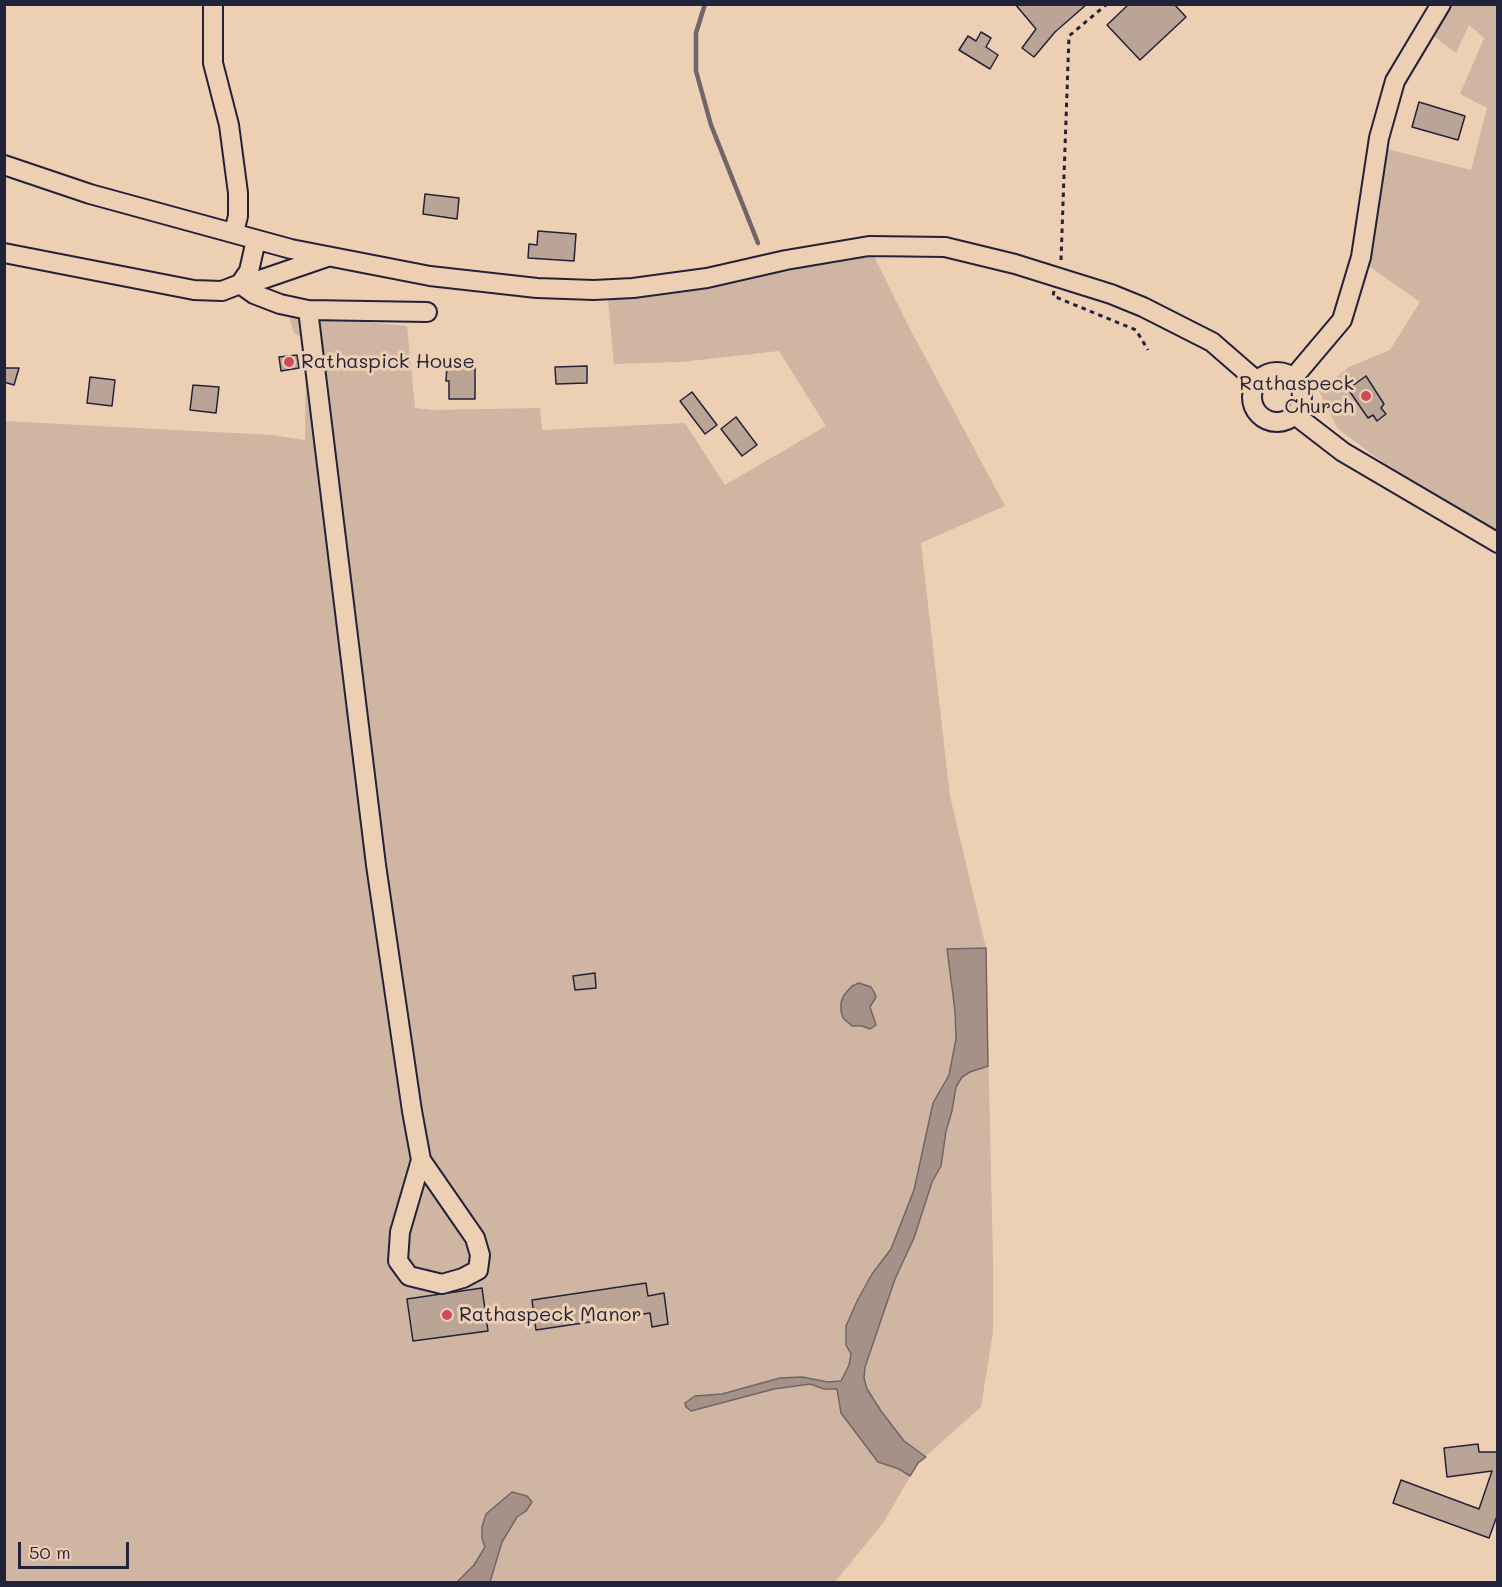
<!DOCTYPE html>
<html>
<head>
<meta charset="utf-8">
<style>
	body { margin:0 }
	#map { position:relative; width:1502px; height:1587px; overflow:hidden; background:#edcfb3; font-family:Mali,sans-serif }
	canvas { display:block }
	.frame { position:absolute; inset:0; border:6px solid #22223b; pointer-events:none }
	.scale { position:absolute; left:18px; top:1542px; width:111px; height:27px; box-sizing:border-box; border:3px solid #22223b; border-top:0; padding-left:8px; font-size:18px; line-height:21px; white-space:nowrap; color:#22223b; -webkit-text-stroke:4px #edcfb3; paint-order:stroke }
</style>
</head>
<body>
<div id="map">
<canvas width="1502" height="1587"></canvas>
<div class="frame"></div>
<div class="scale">50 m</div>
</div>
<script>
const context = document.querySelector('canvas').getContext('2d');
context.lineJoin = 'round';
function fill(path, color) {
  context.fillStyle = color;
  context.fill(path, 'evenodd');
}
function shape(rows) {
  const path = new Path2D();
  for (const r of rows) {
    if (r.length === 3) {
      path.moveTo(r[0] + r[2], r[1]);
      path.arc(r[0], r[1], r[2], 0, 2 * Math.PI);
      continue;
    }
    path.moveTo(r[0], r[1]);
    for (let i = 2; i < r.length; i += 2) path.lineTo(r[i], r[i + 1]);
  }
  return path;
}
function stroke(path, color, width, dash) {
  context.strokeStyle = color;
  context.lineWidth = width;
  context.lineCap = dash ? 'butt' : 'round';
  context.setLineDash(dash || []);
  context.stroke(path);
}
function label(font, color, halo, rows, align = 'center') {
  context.font = font + ' Mali,sans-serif';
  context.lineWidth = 6;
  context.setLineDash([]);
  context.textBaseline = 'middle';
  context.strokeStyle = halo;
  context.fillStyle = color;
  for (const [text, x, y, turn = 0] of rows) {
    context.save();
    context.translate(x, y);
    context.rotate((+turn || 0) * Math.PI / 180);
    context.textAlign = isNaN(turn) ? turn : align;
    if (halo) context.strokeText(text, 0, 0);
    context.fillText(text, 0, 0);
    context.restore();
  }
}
const green = shape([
	[1450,5,1497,5,1497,531,1381,461,1338,429,1319,391,1349,367,1390,350,1420,302,1363,262,1383,148,1471,170,1487,108,1460,94,1484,38,1469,25,1456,53,1432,35],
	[869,246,910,329,1005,506,921,543,950,796,986,948,993,1259,993,1332,981,1407,918,1463,883,1523,835,1582,5,1582,4,421,272,435,305,440,306,340,294,333,289,317,343,320,407,326,415,408,432,410,540,408,542,430,685,423,725,485,826,426,779,351,681,362,614,364,607,289]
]);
const water = shape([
	[986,948,988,1066,970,1072,962,1077,956,1087,952,1111,946,1131,941,1166,932,1182,914,1238,895,1279,865,1367,864,1378,867,1389,881,1411,904,1441,926,1457,918,1463,910,1476,899,1469,878,1462,841,1413,837,1389,824,1389,810,1384,774,1389,691,1411,686,1407,685,1403,695,1396,722,1394,780,1378,802,1377,828,1382,841,1381,849,1365,851,1354,846,1345,846,1326,858,1299,872,1274,891,1249,914,1190,933,1103,949,1075,956,1039,955,1011,947,949,986,948],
	[859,983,871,987,875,994,876,997,870,1007,876,1025,870,1029,862,1026,852,1026,843,1018,841,1011,841,1002,844,995,852,986,859,983],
	[512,1492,527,1496,532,1502,526,1511,517,1517,502,1542,490,1582,457,1582,474,1565,485,1547,482,1538,482,1527,486,1514,512,1492]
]);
const stream = shape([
	[705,4,696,33,696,71,711,125,758,243]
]);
const building = shape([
	[1015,4,1087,4,1055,32,1034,57,1022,48,1036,29,1015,4],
	[1129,4,1174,4,1186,17,1140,60,1107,25,1129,4],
	[981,32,991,38,986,47,998,55,990,69,959,50,968,36,976,41,981,32],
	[1419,102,1465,116,1458,140,1412,127,1419,102],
	[425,194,459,198,457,219,423,214,425,194],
	[538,231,576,234,574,261,528,258,529,244,537,245,538,231],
	[297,355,299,368,281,371,279,357,297,355],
	[447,365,475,366,475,399,449,399,449,381,446,381,447,365],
	[587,366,587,383,556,384,555,367,587,366],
	[4,368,19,368,14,385,4,382,4,368],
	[1366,376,1384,404,1381,408,1386,414,1377,421,1373,415,1368,418,1348,389,1366,376],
	[90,377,115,380,112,406,87,403,90,377],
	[193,385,219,387,216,413,190,410,193,385],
	[692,392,717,425,705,434,680,401,692,392],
	[736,417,757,445,742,456,721,429,736,417],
	[595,973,596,988,575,990,573,976,595,973],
	[646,1283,648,1296,664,1293,668,1324,652,1327,650,1313,536,1330,532,1300,646,1283],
	[482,1288,488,1331,413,1341,407,1299,482,1288],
	[1478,1444,1479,1452,1497,1452,1497,1516,1489,1538,1393,1503,1401,1480,1479,1509,1492,1471,1447,1477,1444,1448,1478,1444]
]);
const path = shape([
	[1061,260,1069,36,1107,4],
	[1054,291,1053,296,1136,330,1148,350]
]);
const minor = shape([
	[213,4,213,63,229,125,238,193,238,216,234,232],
	[4,165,90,194,291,249,430,276,537,288,594,290,633,288,707,278,786,260,869,246,945,247,1015,264,1111,294,1143,307,1212,342,1258,382],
	[4,253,194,290,222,291,240,284,260,280,327,257],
	[240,284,254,294,280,304,308,310,427,312],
	[240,284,249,271,256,240],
	[308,310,376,865,412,1111,421,1160,475,1238,480,1255,478,1270,463,1278,442,1284,409,1276,398,1261,400,1232,421,1160],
	[1277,397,25],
	[1293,378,1342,320,1361,257,1379,138,1395,81,1441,4],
	[1295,415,1343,452,1498,543]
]);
const markers = [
	[289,362,6,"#d1495b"],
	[1366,396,6,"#d1495b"],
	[447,1315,6,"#d1495b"]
];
const poiNames = [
	["Rathaspick House",301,362],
	["Rathaspeck",1354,384,"right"],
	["Church",1354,407,"right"],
	["Rathaspeck Manor",459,1315]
];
fill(green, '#d0b6a2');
fill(water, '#a59188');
stroke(water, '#716569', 1.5);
stroke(stream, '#716569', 4.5);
fill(building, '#baa495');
stroke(building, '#22223b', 1.5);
stroke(minor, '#22223b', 22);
stroke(path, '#22223b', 3, [4.5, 4.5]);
stroke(minor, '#edcfb3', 18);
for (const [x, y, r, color] of markers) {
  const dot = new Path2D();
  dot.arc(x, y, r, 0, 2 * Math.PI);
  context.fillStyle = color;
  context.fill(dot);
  stroke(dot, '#edcfb3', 2);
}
label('20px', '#22223b', '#edcfb3', poiNames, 'left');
</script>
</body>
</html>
